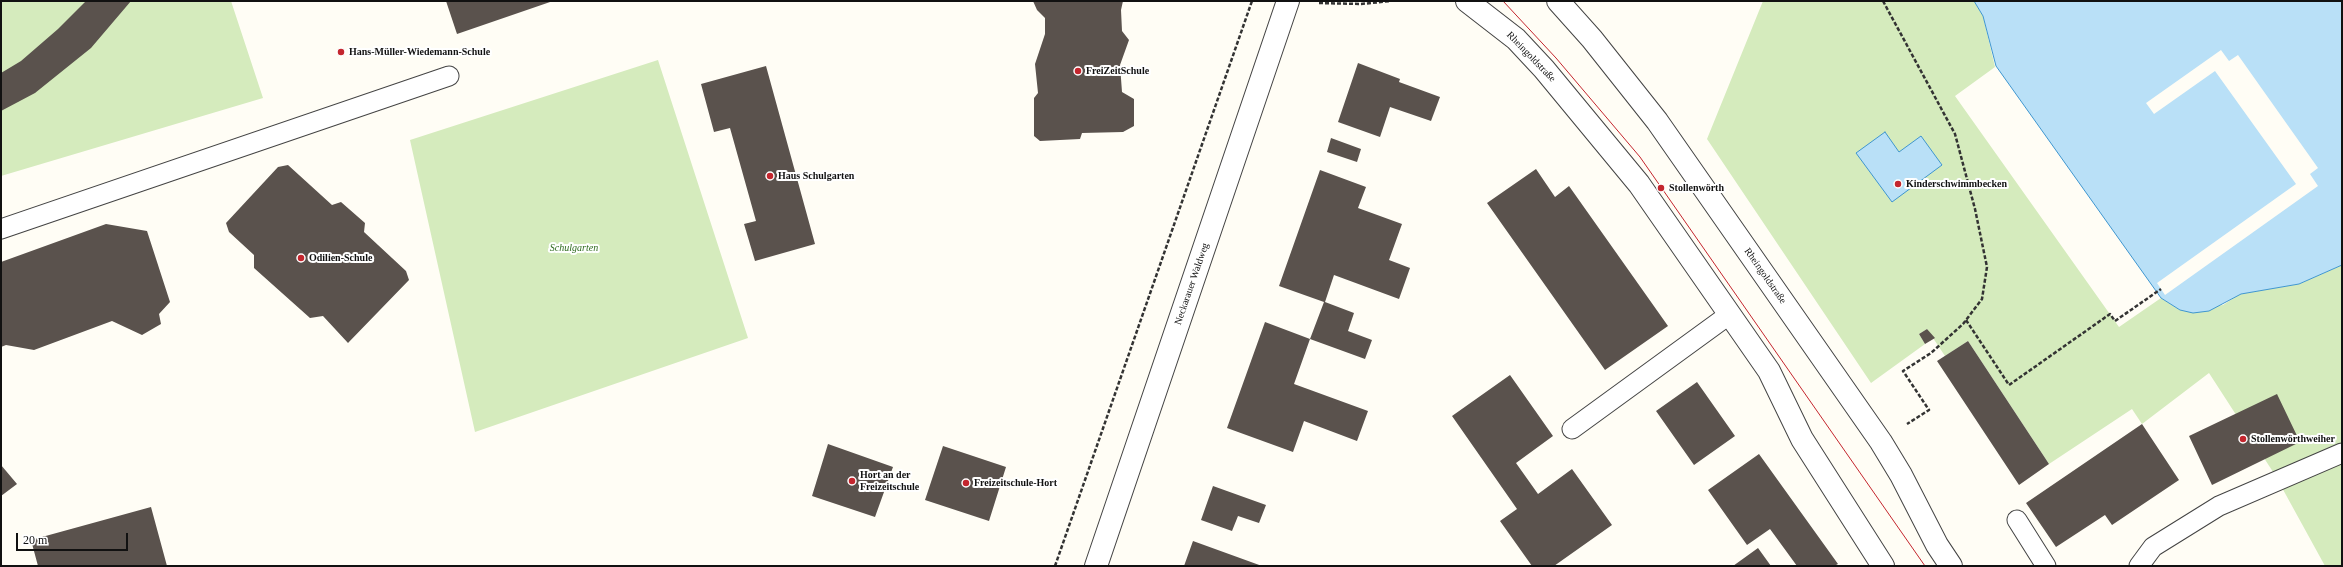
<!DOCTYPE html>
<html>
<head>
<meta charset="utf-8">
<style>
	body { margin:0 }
	#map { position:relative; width:2343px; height:567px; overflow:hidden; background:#fffdf5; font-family:"Times New Roman",serif }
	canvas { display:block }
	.frame { position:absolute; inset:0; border:2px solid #111; pointer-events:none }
	.scale { position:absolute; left:16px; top:533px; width:112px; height:18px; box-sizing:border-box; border:2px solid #111; border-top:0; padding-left:5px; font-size:12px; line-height:14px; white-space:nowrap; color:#111; -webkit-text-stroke:3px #fff; paint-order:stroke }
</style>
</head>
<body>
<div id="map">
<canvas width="2343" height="567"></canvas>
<div class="frame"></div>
<div class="scale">20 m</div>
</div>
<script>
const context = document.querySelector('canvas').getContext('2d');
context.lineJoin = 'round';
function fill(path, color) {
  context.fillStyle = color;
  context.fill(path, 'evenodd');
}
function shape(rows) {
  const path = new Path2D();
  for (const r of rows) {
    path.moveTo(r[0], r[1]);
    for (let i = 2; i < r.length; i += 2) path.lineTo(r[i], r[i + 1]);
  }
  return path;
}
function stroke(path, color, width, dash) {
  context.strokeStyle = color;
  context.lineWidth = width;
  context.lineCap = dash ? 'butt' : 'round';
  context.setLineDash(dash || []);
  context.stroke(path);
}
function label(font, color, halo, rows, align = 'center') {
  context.font = font + ' "Times New Roman",serif';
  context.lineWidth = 4;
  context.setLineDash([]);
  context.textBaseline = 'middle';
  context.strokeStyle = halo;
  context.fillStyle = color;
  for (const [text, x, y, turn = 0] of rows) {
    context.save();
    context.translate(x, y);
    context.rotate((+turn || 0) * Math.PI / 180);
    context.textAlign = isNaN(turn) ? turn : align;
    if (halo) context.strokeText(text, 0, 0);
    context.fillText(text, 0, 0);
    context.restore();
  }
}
const green = shape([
	[1,1,231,1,263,98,1,176],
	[1763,1,1974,1,1983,16,1995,67,1955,96,2119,327,2161,298,2180,310,2223,305,2240,294,2299,284,2342,265,2342,566,2325,566,2275,475,2209,373,2142,424,2132,409,2049,464,1968,341,1945,356,1927,329,1919,334,1925,344,1871,383,1707,139],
	[658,60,748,338,475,432,410,140]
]);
const water = shape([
	[1974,1,2342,1,2342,265,2299,284,2241,294,2209,311,2193,313,2180,310,2161,298,1996,66,1983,16,1974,1],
	[1885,132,1899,152,1921,136,1942,165,1892,202,1856,153,1885,132]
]);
const pier = shape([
	[2221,50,2229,61,2238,55,2318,168,2310,174,2318,186,2165,295,2157,283,2296,184,2215,71,2154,114,2146,103]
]);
const building = shape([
	[86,1,131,1,91,48,35,93,1,111,1,73,21,61,58,29],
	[446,1,553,1,457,34],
	[1033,1,1123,1,1121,10,1122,31,1129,40,1120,65,1122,92,1134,99,1134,126,1123,132,1082,133,1080,139,1040,141,1034,136,1034,98,1038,93,1035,64,1045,34,1045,18,1037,10],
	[1358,63,1400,79,1399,82,1440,97,1431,121,1390,107,1380,137,1338,122],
	[766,66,815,244,755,261,744,224,756,221,730,128,714,132,701,84],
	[1331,138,1361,149,1357,162,1327,152],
	[288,165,332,205,341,202,365,223,364,232,406,271,409,280,348,343,323,316,310,318,254,268,254,255,229,232,226,223,278,167],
	[1536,169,1555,197,1569,186,1668,326,1605,370,1487,203],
	[1320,170,1366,187,1358,208,1402,224,1389,260,1410,268,1399,299,1334,275,1325,302,1354,313,1348,331,1372,340,1365,359,1310,339,1324,302,1279,286],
	[106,224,147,231,170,302,159,314,161,324,142,335,112,321,34,350,6,345,1,347,1,262],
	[1265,322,1310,339,1294,384,1368,411,1357,441,1304,421,1293,452,1227,428],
	[1927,329,1935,338,1925,344,1919,334],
	[1968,341,2049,464,2019,485,1937,361],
	[1510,375,1553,436,1516,463,1538,494,1572,469,1612,525,1554,566,1532,566,1500,521,1517,509,1452,416],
	[1697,382,1735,436,1694,465,1656,411],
	[2277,394,2300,442,2212,485,2189,436],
	[2142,424,2179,480,2112,525,2105,515,2056,547,2026,503],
	[828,444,893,467,875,517,812,496],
	[943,446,1006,467,989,521,925,500],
	[1759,454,1838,564,1834,566,1797,566,1770,529,1747,545,1708,490],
	[1,465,17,484,1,496],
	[1213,486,1266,505,1259,523,1238,516,1232,531,1201,520],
	[151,507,167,566,38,566,31,540],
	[1193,541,1262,566,1184,566],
	[1758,548,1771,566,1733,566]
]);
const path = shape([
	[1883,1,1955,134,1975,209,1987,267,1982,299,1963,324,1931,353,1903,371,1929,410,1907,424],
	[1319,3,1361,4,1391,1],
	[1966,320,2009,385,2110,314,2115,321,2161,289],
	[1055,566,1252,1]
]);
const lane = shape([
	[1,229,449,76],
	[1572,429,1730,314],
	[2017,520,2046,566],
	[2139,566,2153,547,2219,506,2342,453]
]);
const street = shape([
	[1467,1,1516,39,1544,69,1639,184,1769,371,1802,439,1883,566],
	[1558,1,1592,39,1657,121,1881,442,1901,475,1937,545,1951,566],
	[1096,566,1288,1]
]);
const tram = shape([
	[1503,1,1556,58,1640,157,1925,566]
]);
const markers = [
	[341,52,4,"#c4262e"],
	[1078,71,4,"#c4262e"],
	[770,176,4,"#c4262e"],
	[1898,184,4,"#c4262e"],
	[1661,188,4,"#c4262e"],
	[301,258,4,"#c4262e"],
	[2243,439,4,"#c4262e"],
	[852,481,4,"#c4262e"],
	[966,483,4,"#c4262e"]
];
const poiNames = [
	["Hans-Müller-Wiedemann-Schule",349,52],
	["FreiZeitSchule",1086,71],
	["Haus Schulgarten",778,176],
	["Kinderschwimmbecken",1906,184],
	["Stollenwörth",1669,188],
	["Odilien-Schule",309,258],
	["Stollenwörthweiher",2251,439],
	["Hort an der",860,475],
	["Freizeitschule",860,487],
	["Freizeitschule-Hort",974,483]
];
const streetNames = [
	["Rheingoldstraße",1531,57,46],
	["Rheingoldstraße",1765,276,55],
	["Neckarauer Waldweg",1192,284,-71]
];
const parkNames = [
	["Schulgarten",574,248]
];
fill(green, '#d5ebbd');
fill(water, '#b9e0f7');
stroke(water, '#3f96cf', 1);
fill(pier, '#fffdf5');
fill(building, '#5a524d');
stroke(lane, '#444', 21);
stroke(street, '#444', 24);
stroke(path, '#333', 2.5, [4, 2]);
stroke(lane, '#fff', 19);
stroke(street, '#fff', 22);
stroke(tram, '#c4262e', 1);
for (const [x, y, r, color] of markers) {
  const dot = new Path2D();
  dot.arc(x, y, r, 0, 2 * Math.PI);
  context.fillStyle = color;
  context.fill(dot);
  stroke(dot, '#fff', 1.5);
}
label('bold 10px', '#111', '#fff', poiNames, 'left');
label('10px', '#111', '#fff', streetNames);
label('italic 10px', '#2f6b1f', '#fff', parkNames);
</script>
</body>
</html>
